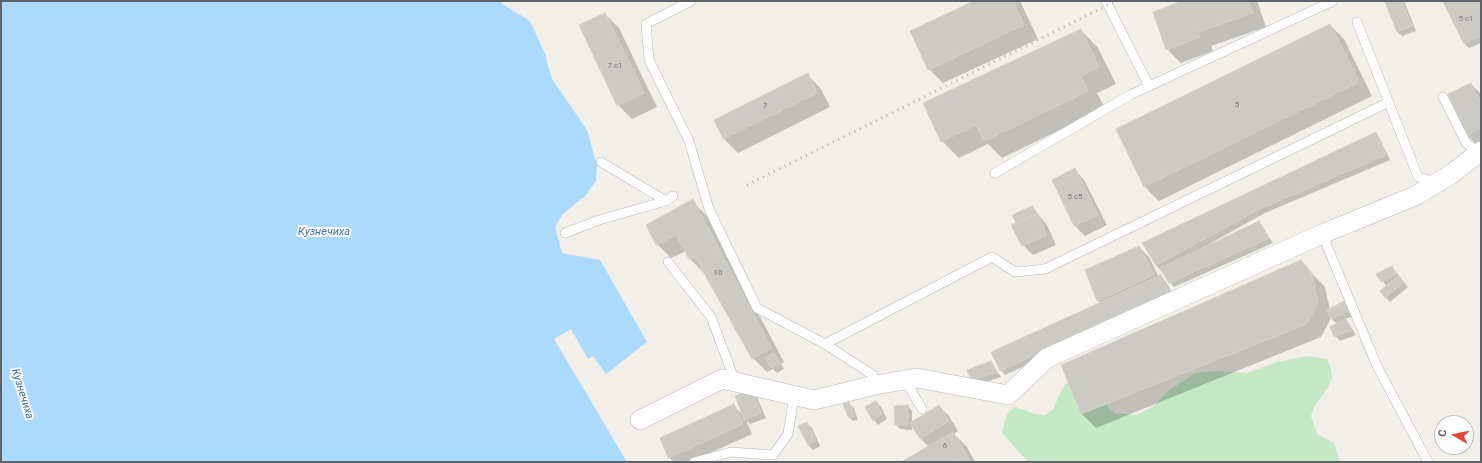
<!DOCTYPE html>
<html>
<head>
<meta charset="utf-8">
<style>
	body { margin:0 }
	#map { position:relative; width:1482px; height:463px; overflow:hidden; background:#f1efe8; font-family:Roboto,sans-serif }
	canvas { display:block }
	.frame { position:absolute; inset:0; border:2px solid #5f6368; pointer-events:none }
	.north { position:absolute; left:1434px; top:415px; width:40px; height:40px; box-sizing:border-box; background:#fff; border:1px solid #bfc1c3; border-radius:50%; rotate:279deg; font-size:11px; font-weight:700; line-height:16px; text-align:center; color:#5f6368 }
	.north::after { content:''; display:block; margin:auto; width:14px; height:18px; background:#ea4335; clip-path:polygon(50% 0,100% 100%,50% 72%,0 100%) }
</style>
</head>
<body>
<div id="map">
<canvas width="1482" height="463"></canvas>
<div class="frame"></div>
<div class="north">С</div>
</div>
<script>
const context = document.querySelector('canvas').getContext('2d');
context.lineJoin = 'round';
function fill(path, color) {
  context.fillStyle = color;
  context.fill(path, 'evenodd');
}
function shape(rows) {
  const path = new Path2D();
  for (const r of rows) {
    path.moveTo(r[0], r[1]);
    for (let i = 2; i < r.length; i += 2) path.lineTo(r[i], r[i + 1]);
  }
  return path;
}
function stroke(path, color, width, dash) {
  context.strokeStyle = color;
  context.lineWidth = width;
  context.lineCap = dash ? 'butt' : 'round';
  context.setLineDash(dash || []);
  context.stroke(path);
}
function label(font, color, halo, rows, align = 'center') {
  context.font = font + ' Roboto,sans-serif';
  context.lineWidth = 4;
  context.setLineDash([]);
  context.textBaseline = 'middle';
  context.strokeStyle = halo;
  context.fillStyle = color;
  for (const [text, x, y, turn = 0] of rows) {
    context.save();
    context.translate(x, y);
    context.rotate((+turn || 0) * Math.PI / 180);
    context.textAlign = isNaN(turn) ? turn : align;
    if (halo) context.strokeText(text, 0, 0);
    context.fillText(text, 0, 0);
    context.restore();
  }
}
const green = shape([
	[1308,356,1327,359,1331,368,1332,377,1329,386,1314,407,1311,416,1317,434,1334,443,1340,462,1028,462,1002,433,1007,414,1014,407,1025,410,1034,414,1045,415,1053,410,1060,393,1066,383,1075,378,1103,398,1108,407,1115,413,1136,415,1154,406,1168,391,1195,373,1216,371,1247,373,1277,362]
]);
const water = shape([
	[1,1,502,1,501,3,530,21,545,54,552,79,587,130,597,166,596,181,586,195,562,215,555,227,562,253,600,260,647,342,606,374,593,356,588,359,571,329,554,339,627,462,1,462]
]);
const shadow = shape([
	[976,1,1020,1,1038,39,943,83,929,69],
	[1185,1,1257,1,1266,27,1211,46,1213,51,1181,63,1167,49],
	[1392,1,1403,1,1405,3,1416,31,1402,36,1397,31],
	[1447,1,1481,1,1481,43,1469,48,1464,43,1445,2],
	[605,14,619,28,657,107,632,119,618,105],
	[1330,25,1344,39,1372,96,1159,201,1145,187,1117,129],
	[1081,30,1098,48,1116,84,1097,93,1105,108,1002,158,988,144,959,158,942,141],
	[808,75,821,89,830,107,738,153,724,139,715,120],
	[1471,84,1481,94,1481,143,1477,145,1467,135],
	[1376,134,1380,139,1390,160,1265,213,1209,244,1210,246,1258,222,1273,243,1174,287,1156,265,1143,244],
	[1075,170,1084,180,1107,225,1085,236,1075,226,1053,180],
	[692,201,706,215,784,362,781,364,784,369,777,373,773,369,767,372,753,358,704,273,690,259,686,251,671,258,657,244],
	[1036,212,1047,225,1056,245,1033,255,1023,245],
	[1139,247,1149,257,1159,277,1166,282,1175,298,1005,375,1001,370,1101,304,1098,300],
	[1300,261,1325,287,1330,310,1343,302,1348,307,1352,316,1346,319,1356,335,1340,341,1335,336,1337,324,1331,318,1321,337,1096,428,1082,414,1062,366],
	[1392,267,1408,287,1390,302,1385,297,1387,287,1378,275],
	[990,362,1001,377,977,385,972,380],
	[756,395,766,418,750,424,746,420,752,434,690,462,674,462,669,457,734,406,743,415,736,397],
	[876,402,881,407,887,419,878,425,874,420],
	[849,403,854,408,858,420,853,421,849,417],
	[908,406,912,411,912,423,939,406,949,416,958,431,954,434,967,447,975,462,903,462,929,447,921,439,912,425,912,430,900,429,896,425],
	[807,423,812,428,820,446,813,450,808,445,800,426]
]);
const building = shape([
	[974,1,1013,1,1024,25,928,70,910,31,974,1],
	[1182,1,1248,1,1253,13,1198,32,1200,37,1166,50,1153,12,1182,1],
	[1389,1,1402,1,1412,26,1397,32,1385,2,1389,1],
	[1481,1,1481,36,1464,44,1443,2,1481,1],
	[605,13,644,93,617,106,579,25,605,13],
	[1330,24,1359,82,1144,187,1116,129,1330,24],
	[1081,29,1099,67,1081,76,1088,91,984,141,976,125,941,142,923,103,1081,29],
	[808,73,817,93,723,139,714,120,808,73],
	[1471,83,1481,103,1481,128,1466,136,1448,94,1471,83],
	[1376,132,1386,155,1260,209,1156,265,1142,243,1376,132],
	[1075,168,1098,215,1074,226,1052,180,1075,168],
	[693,199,771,348,752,359,695,257,689,259,676,235,656,245,646,225,693,199],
	[1032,206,1038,214,1016,223,1012,215,1032,206],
	[1038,214,1047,235,1022,246,1011,225,1038,214],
	[1259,221,1269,238,1169,283,1160,268,1259,221],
	[1139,246,1154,275,1097,301,1085,270,1139,246],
	[1301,260,1311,272,1318,302,1307,324,1081,414,1061,365,1301,260],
	[1392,266,1396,274,1381,282,1376,274,1392,266],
	[1161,275,1170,293,1000,371,991,352,1161,275],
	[1398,276,1404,282,1385,298,1380,291,1398,276],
	[1344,301,1348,311,1331,319,1327,310,1344,301],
	[1346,319,1352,330,1334,337,1330,327,1346,319],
	[774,353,780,364,771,368,765,358,774,353],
	[991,361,997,372,971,380,967,370,991,361],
	[752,389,761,413,744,420,735,396,752,389],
	[876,401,882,414,873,421,865,407,876,401],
	[849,402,854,416,848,417,843,404,849,402],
	[734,404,743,424,668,458,660,438,734,404],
	[908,405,908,425,895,425,894,406,908,405],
	[939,405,949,421,920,439,910,423,939,405],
	[807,422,816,441,808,445,798,426,807,422],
	[953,432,970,461,901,462,953,432]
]);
const lane = shape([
	[691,1,646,24,649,60,689,141,709,209,757,308,825,344,992,257,1015,272,1045,269,1389,102],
	[1106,1,1149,86],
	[1357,22,1418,177,1436,182],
	[1443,97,1466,143,1480,154],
	[601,162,666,201],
	[995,173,1130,95,1333,1],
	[565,233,599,220,666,201,673,196],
	[1322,234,1377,366,1428,462],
	[668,262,711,317,735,381],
	[825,344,873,375,875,385],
	[905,380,922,409],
	[694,462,731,452,773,455,788,434,794,396]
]);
const street = shape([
	[640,420,722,379,814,400,875,385,917,378,1008,395,1047,358,1322,234,1415,196,1450,175,1481,151]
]);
const rail = shape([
	[747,185,1116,1]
]);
const numberNames = [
	["5 с1",1466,19],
	["7 с1",615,66],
	["5",1237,105],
	["7",765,106],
	["5 с5",1075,197],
	["10",718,273],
	["6",945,446]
];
const waterNames = [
	["Кузнечиха",324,232],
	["Кузнечиха",22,394,73]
];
fill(green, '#c5e8c5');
fill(water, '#aadaff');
fill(shadow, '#0003');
fill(building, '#cccac5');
stroke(building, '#d6d1c6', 1);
stroke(lane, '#b5b8bc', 10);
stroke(street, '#b5b8bc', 20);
stroke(lane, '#fff', 9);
stroke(street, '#fff', 19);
stroke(rail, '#b6b7b8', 3, [1, 5]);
label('8px', '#7a7d7f', null, numberNames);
label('italic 11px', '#4174aa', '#fff', waterNames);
</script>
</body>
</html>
